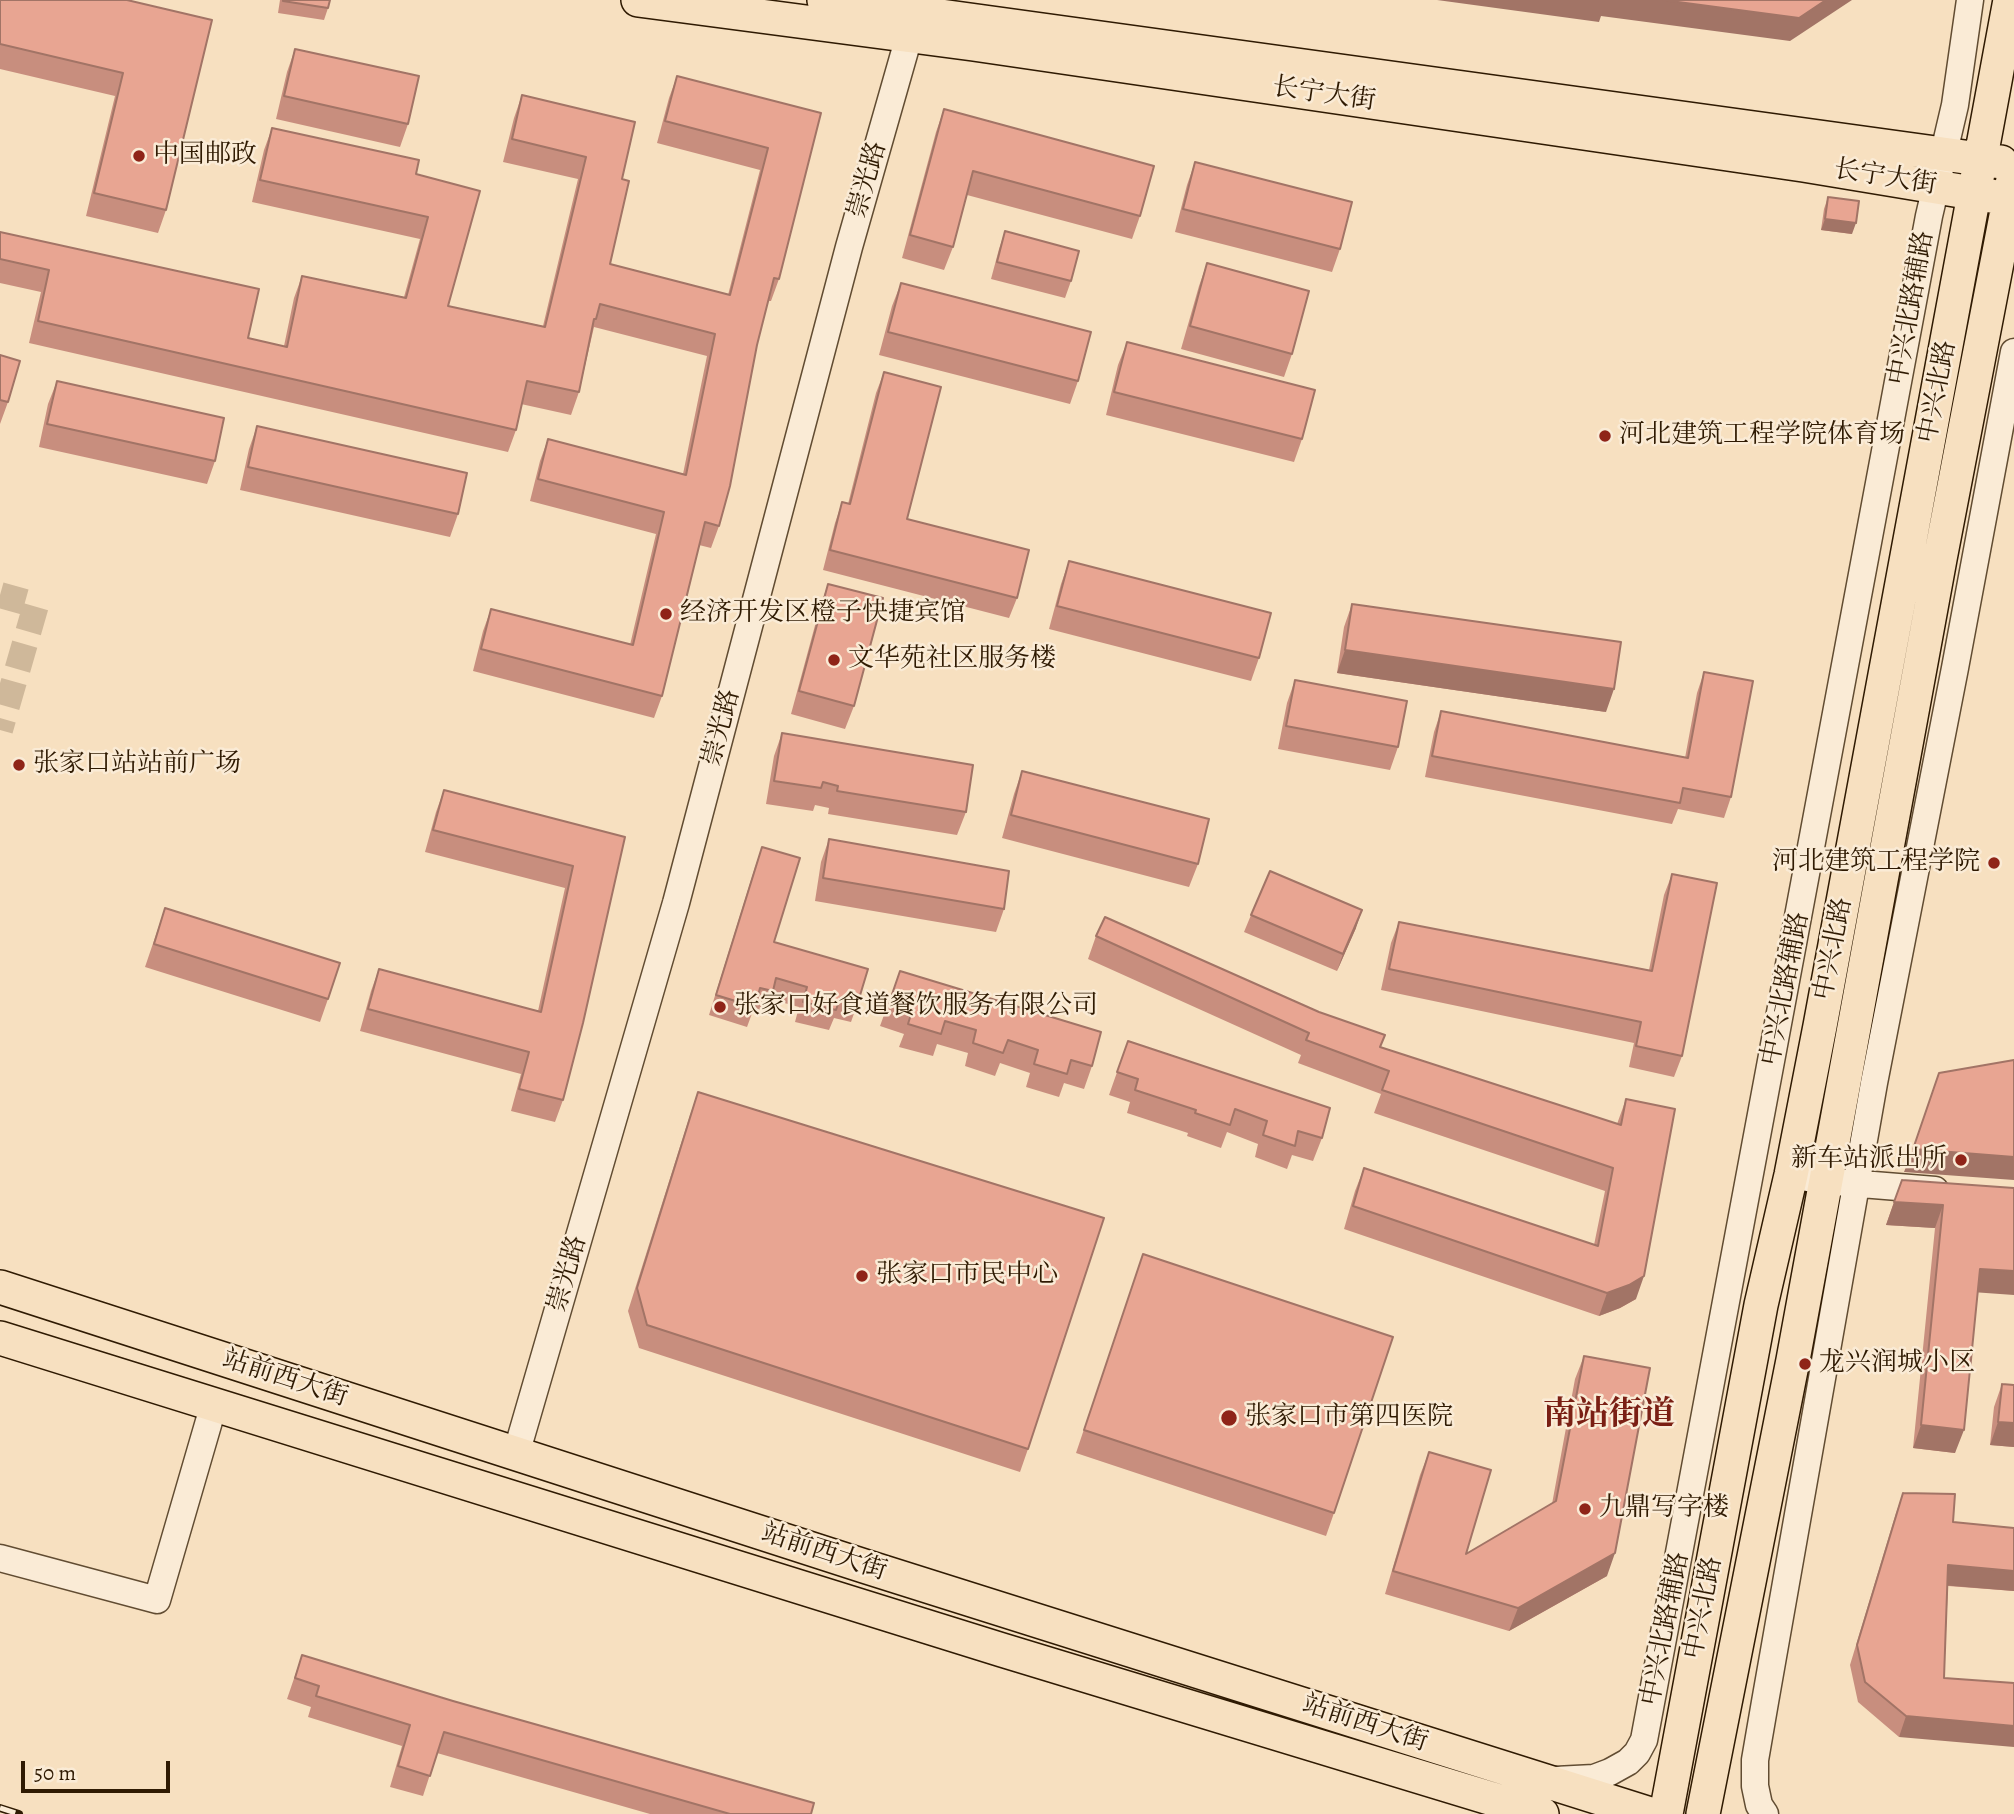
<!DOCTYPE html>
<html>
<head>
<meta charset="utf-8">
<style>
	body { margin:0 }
	#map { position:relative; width:2014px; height:1814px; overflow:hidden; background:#f7e0c0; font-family:Alegreya,serif }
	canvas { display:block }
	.scale { position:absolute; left:21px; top:1761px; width:149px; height:32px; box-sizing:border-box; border:4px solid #2f1a02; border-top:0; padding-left:9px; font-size:21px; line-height:24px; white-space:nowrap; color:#2f1a02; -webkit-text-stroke:5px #faebd6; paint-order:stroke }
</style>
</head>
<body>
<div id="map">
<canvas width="2014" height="1814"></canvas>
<div class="scale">50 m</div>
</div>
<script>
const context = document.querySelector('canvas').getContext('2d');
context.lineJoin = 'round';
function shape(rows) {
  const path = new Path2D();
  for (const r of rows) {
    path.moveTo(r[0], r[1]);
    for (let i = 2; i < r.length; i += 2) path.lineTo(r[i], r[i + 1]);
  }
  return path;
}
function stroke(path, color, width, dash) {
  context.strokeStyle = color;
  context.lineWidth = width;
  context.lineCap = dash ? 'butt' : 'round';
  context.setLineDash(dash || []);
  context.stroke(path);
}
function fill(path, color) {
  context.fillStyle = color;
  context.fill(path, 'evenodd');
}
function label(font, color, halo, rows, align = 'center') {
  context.font = font + ' Alegreya,"Noto Serif SC",serif';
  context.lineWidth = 5;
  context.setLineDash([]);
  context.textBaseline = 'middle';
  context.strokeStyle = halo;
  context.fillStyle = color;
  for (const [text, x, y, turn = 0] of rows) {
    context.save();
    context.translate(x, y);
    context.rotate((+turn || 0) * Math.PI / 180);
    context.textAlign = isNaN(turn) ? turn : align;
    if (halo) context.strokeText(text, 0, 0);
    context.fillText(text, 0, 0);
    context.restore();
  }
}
const minorTunnel = shape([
	[0,595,36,605,0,730]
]);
const minor = shape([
	[1791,1175,1824,1181,1935,1190],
	[516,1454,676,903,849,247,914,19],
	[0,1558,157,1600,214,1404],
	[1555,1780,1594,1778,1610,1772,1628,1762,1637,1753,1644,1740,1929,216,1955,105,1970,0],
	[1765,1814,1759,1805,1755,1786,1755,1760,1765,1702,1874,1083,1955,668,2014,352]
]);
const major = shape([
	[638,0,973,44,1803,165,1997,197],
	[824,0,2001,162],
	[0,1287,864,1566,1650,1814],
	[0,1338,1002,1650,1542,1814],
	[1666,1814,1761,1305,1791,1175,1820,1026,2010,0],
	[1703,1814,1793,1360,1940,559,2014,174]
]);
const rail = shape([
	[0,1808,19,1814]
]);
const wall = shape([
	[0,0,127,0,166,210,158,233,86,216,115,96,0,69],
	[280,0,330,0,328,8,324,20,278,13],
	[295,49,408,124,400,147,276,119,287,72],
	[677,76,821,113,779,279,771,301,768,301,757,345,719,526,711,548,699,545,662,696,654,718,473,671,483,631,491,609,630,645,656,534,530,501,540,461,548,439,683,474,707,356,594,327,579,392,571,415,521,404,516,430,508,452,29,343,41,292,0,283,0,232,248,338,284,346,294,298,302,276,404,297,420,239,252,202,264,150,272,128,416,174,480,191,448,306,543,326,578,179,503,162,514,118,522,95,622,179,610,264,728,295,760,170,657,143,669,98],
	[944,109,1140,216,1132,239,967,195,953,247,944,270,902,258,936,132],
	[1195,162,1340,249,1332,272,1175,232,1187,185],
	[1828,197,1852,234,1821,230,1824,209],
	[1005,231,1071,281,1065,298,991,279,999,249],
	[1207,263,1292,354,1284,377,1181,349,1199,286],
	[901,283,1078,381,1070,404,879,355,892,306],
	[1127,342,1302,439,1294,462,1106,415,1118,365],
	[0,355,8,402,0,424],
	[884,372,907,519,1017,598,1009,618,823,570,835,523,842,502,848,504,876,393],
	[57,381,215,461,207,484,39,447,48,404],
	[257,426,458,514,450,537,240,490,249,449],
	[1069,561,1259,658,1251,681,1049,629,1061,584],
	[828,584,854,706,845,729,791,714,820,607],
	[1352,604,1606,712,1337,673,1344,627],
	[1704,672,1731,797,1724,818,1678,809,1672,824,1425,777,1434,732,1441,711,1685,758,1697,693],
	[1295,680,1398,747,1390,770,1278,749,1287,703],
	[782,733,966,812,957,835,828,814,829,808,815,805,813,811,766,804,774,756],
	[1022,771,1198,864,1189,887,1002,838,1014,794],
	[444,790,625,837,563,1100,555,1122,511,1111,521,1074,360,1031,371,991,379,969,538,1011,565,888,425,852,436,812],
	[829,839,1004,909,996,932,815,901,821,862],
	[762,847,774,942,858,1002,851,1022,834,1018,829,1030,795,1022,799,1007,770,999,766,1011,754,1008,747,1027,709,1015,755,867],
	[1672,874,1682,1056,1674,1077,1629,1067,1634,1043,1381,990,1391,943,1399,922,1649,970,1664,895],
	[165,908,328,999,320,1022,145,967],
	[1251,915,1356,928,1337,971,1244,932],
	[1096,936,1380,1047,1617,1124,1626,1099,1636,1299,1620,1308,1599,1316,1344,1229,1355,1191,1364,1168,1594,1245,1605,1191,1374,1113,1381,1094,1298,1063,1301,1055,1088,959],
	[900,971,1092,1066,1084,1089,1064,1083,1059,1097,1026,1087,1030,1073,1000,1063,995,1076,965,1066,968,1053,937,1044,933,1056,899,1047,904,1034,880,1026],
	[1128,1041,1322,1138,1313,1161,1292,1155,1287,1169,1255,1157,1258,1144,1227,1132,1221,1148,1187,1136,1188,1133,1127,1113,1130,1102,1109,1095],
	[698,1092,1028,1449,1020,1472,639,1348,628,1311,690,1115],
	[1902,1180,2014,1188,1978,1292,1955,1453,1913,1448,1935,1228,1886,1225],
	[1143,1254,1334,1513,1326,1536,1076,1453],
	[1584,1356,1607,1576,1509,1631,1385,1594,1420,1475,1429,1452,1466,1554,1552,1504,1575,1379],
	[2002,1384,2014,1385,2014,1447,1990,1445,1994,1407],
	[1903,1493,1953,1522,2014,1528,2014,1591,1948,1586,1944,1678,1899,1737,1858,1702,1850,1665,1896,1513],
	[302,1655,811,1814,650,1814,437,1753,423,1796,390,1787,402,1746,308,1717,311,1707,287,1699]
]);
const shadedWall = shape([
	[1437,0,1852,0,1790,41,1601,16,1599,22],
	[1825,219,1856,223,1852,234,1821,230],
	[1345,650,1614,689,1606,712,1337,673],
	[1362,910,1356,928,1337,971,1343,954],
	[1913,1149,2014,1157,2014,1180,1904,1172],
	[1894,1202,1943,1205,1935,1228,1886,1225],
	[1980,1269,2014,1271,2014,1295,1972,1292],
	[1644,1276,1636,1299,1620,1308,1599,1316,1607,1293],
	[1998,1422,2014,1423,2014,1447,1990,1445],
	[1921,1425,1964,1430,1955,1453,1913,1448],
	[1615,1553,1607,1576,1509,1631,1518,1608],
	[1948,1565,2014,1571,2014,1591,1941,1585],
	[1906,1716,2014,1726,2014,1747,1899,1737]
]);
const building = shape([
	[0,0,127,0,212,20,166,210,94,193,123,73,0,44,0,0],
	[283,0,330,0,328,8,283,1,283,0],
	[1663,0,1826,0,1799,18,1663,0],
	[295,49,419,76,408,124,284,96,295,49],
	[677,76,821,113,779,279,774,278,757,345,730,486,719,526,705,522,662,696,481,649,491,609,633,645,664,512,538,479,548,439,686,475,715,334,600,304,596,319,594,319,579,392,527,381,516,430,38,321,49,270,0,259,0,232,259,289,248,338,287,347,302,276,406,298,428,217,260,180,272,128,419,160,416,174,480,191,448,306,545,327,586,157,512,139,522,95,635,122,622,179,629,181,610,264,730,295,768,148,665,121,677,76],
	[944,109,1154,166,1140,216,973,171,953,247,910,235,944,109],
	[1195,162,1352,202,1340,249,1183,209,1195,162],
	[1828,197,1859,201,1856,223,1825,219,1828,197],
	[1005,231,1079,251,1071,281,997,262,1005,231],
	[1207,263,1309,291,1292,354,1190,326,1207,263],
	[901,283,1091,332,1078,381,888,332,901,283],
	[1127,342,1315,390,1302,439,1114,392,1127,342],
	[0,355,20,361,8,402,0,400,0,355],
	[884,372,941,387,907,519,1029,550,1017,598,830,550,842,502,850,504,884,372],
	[57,381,224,418,215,461,47,424,57,381],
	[257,426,467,473,458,514,248,467,257,426],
	[1069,561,1271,613,1259,658,1057,606,1069,561],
	[828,584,883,598,854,706,799,691,828,584],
	[1352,604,1621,642,1614,689,1345,650,1352,604],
	[1704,672,1753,681,1731,797,1683,788,1680,803,1432,756,1441,711,1688,758,1704,672],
	[1295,680,1407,701,1398,747,1286,726,1295,680],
	[782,733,973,765,966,812,837,791,838,786,823,782,821,788,774,781,782,733],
	[1022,771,1209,819,1198,864,1011,815,1022,771],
	[444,790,625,837,583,1023,563,1100,519,1089,529,1052,368,1009,379,969,541,1012,573,866,433,830,444,790],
	[829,839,1009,871,1004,909,823,878,829,839],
	[762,847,800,858,774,942,868,969,858,1002,840,998,836,1010,803,1002,807,987,776,978,773,991,760,988,755,1007,716,995,762,847],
	[1270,871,1362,910,1343,954,1251,915,1270,871],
	[1672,874,1717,883,1682,1056,1636,1046,1641,1022,1389,969,1399,922,1652,971,1672,874],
	[165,908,340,963,328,999,154,944,165,908],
	[1105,917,1319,1012,1385,1035,1380,1047,1621,1125,1626,1099,1675,1109,1644,1276,1629,1285,1607,1293,1353,1206,1364,1168,1598,1246,1613,1168,1382,1090,1389,1071,1306,1040,1309,1033,1096,936,1105,917],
	[900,971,1101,1032,1092,1066,1071,1060,1067,1074,1034,1064,1038,1050,1008,1040,1003,1053,973,1043,976,1030,945,1021,941,1034,908,1024,912,1011,889,1003,900,971],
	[1128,1041,1330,1108,1322,1138,1298,1131,1295,1146,1263,1135,1267,1121,1235,1109,1230,1125,1195,1113,1196,1110,1135,1090,1138,1079,1117,1072,1128,1041],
	[2014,1060,2014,1157,1913,1149,1939,1073,2014,1060],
	[698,1092,1104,1218,1028,1449,647,1325,637,1288,698,1092],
	[1902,1180,2014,1188,2014,1271,1980,1269,1964,1430,1921,1425,1943,1205,1894,1202,1902,1180],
	[1143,1254,1393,1337,1334,1513,1084,1430,1143,1254],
	[1584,1356,1650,1368,1615,1553,1518,1608,1393,1571,1429,1452,1491,1470,1466,1554,1556,1501,1584,1356],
	[2002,1384,2014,1385,2014,1423,1998,1422,2002,1384],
	[1903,1493,1955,1494,1953,1522,2014,1528,2014,1571,1948,1565,1944,1678,2014,1683,2014,1726,1906,1716,1865,1682,1857,1645,1903,1493],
	[302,1655,453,1701,814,1803,811,1814,730,1814,444,1732,430,1776,398,1766,410,1725,316,1696,319,1686,295,1678,302,1655]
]);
const markers = [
	[139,156,7,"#8f2418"],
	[1605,436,7,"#8f2418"],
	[666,614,7,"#8f2418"],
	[834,660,7,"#8f2418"],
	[19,765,7,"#8f2418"],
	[1994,863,7,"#8f2418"],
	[720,1007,7,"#8f2418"],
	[1961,1160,7,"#8f2418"],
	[862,1276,7,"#8f2418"],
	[1805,1364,7,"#8f2418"],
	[1229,1418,9,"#8f2418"],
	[1585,1509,7,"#8f2418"]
];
const streetNames = [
	["长宁大街",1324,95,8],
	["长宁大街",1885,178,9],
	["崇光路",868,180,-74],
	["中兴北路辅路",1912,308,-80],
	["中兴北路",1938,392,-79],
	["崇光路",722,728,-75],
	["中兴北路",1834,949,-79],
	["中兴北路辅路",1786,989,-79],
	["崇光路",568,1274,-74],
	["站前西大街",285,1379,18],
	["站前西大街",824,1553,18],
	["中兴北路",1704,1608,-79],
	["中兴北路辅路",1666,1629,-79],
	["站前西大街",1365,1724,18]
];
const poiNames = [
	["中国邮政",153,156],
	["河北建筑工程学院体育场",1619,436],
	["经济开发区橙子快捷宾馆",680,614],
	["文华苑社区服务楼",848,660],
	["张家口站站前广场",33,765],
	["河北建筑工程学院",1980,863,"right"],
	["张家口好食道餐饮服务有限公司",734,1007],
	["新车站派出所",1947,1160,"right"],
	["张家口市民中心",876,1276],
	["龙兴润城小区",1819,1364],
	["张家口市第四医院",1245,1418],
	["九鼎写字楼",1599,1509]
];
const districtNames = [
	["南站街道",1609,1416]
];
stroke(minorTunnel, '#cfb89a', 26, [26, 13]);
stroke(minor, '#614c32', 29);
stroke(major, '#2f1a02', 36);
stroke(minor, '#faebd6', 26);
stroke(major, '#f7e0c0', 33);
stroke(rail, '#2f1a02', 8);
stroke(rail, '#faebd6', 5, [16]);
fill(wall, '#c88e7e');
fill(shadedWall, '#a27466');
fill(building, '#e8a592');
stroke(building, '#a27466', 2);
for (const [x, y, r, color] of markers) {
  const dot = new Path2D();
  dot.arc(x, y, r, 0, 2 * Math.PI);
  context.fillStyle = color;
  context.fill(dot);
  stroke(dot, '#faebd6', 2.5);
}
label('26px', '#2f1a02', '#faebd6', streetNames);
label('26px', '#2f1a02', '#faebd6', poiNames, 'left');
label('bold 33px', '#7a1f14', '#faebd6', districtNames);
</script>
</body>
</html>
